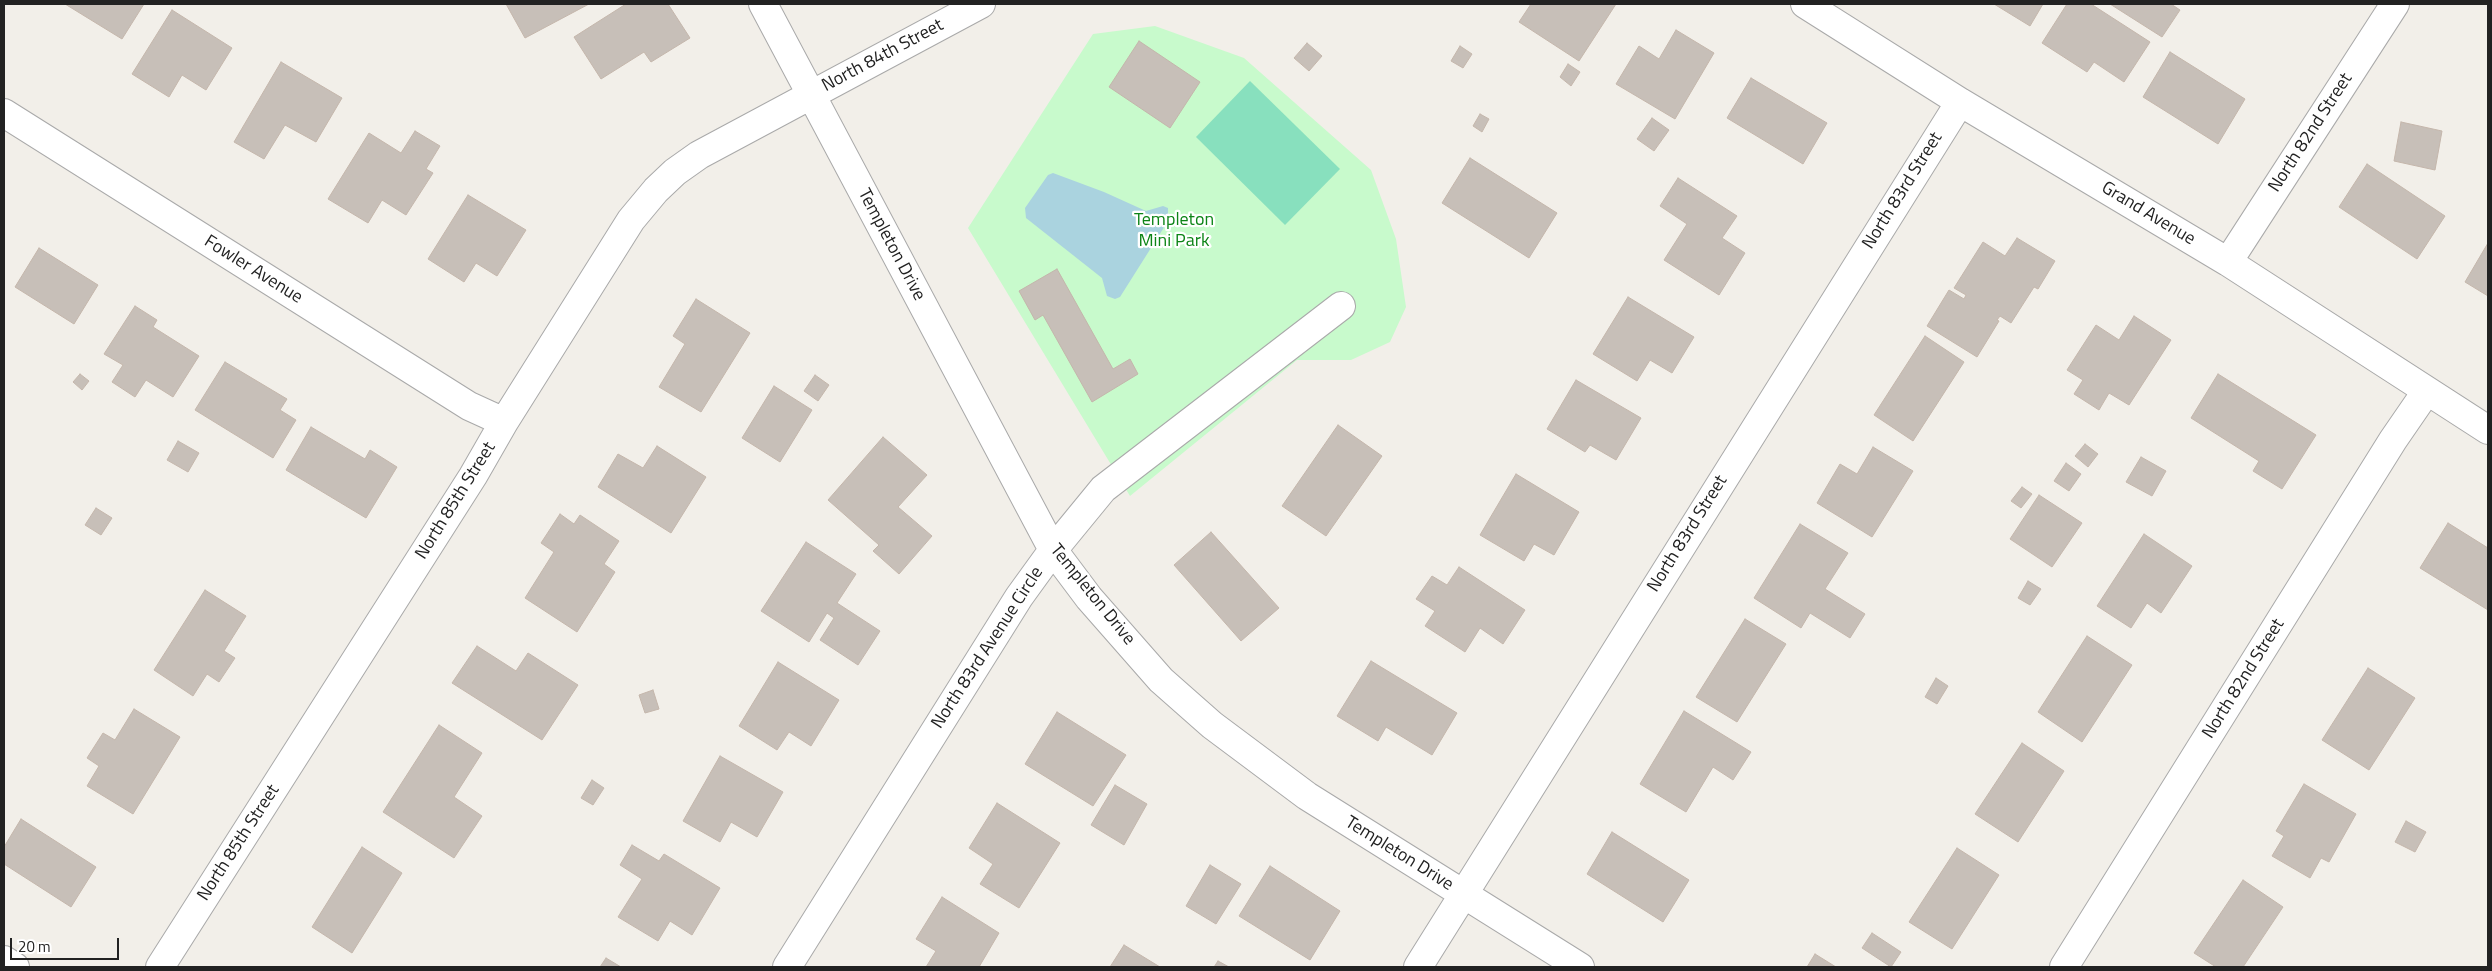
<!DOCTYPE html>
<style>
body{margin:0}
#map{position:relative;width:2492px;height:971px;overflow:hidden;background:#f2efe9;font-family:"Titillium Web",sans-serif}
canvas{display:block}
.frame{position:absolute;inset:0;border:5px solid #222;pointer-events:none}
.scale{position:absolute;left:10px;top:938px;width:109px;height:22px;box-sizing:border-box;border:2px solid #222;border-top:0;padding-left:6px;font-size:15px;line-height:18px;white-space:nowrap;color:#222;-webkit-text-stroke:4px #fff;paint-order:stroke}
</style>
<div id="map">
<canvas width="2492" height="971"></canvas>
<div class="frame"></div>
<div class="scale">20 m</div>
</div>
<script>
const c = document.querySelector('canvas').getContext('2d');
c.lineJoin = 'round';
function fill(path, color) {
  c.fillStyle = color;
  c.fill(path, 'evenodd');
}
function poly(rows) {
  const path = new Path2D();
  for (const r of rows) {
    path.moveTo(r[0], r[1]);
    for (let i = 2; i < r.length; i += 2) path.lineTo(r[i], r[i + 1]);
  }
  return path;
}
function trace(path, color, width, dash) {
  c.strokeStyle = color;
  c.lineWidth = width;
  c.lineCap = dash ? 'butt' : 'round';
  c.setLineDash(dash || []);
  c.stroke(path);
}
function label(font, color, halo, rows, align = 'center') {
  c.font = font + ' "Titillium Web",sans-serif';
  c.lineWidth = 4.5;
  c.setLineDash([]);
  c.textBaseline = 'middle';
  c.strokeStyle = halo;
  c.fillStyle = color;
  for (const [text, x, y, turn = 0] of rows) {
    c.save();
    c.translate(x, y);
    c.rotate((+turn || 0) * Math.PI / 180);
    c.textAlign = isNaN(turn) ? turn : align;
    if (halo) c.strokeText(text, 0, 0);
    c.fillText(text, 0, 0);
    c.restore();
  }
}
fill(poly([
 [1155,26,1244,58,1371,170,1396,239,1406,307,1390,342,1351,360,1297,360,1130,496,968,228,1093,34]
]), '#c8facc');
fill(poly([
 [1250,81,1340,169,1285,225,1196,137]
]), '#88e0be');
fill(poly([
 [1053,173,1104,192,1146,211,1163,206,1168,208,1168,221,1120,297,1115,299,1107,296,1102,278,1026,218,1025,208,1048,175]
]), '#aad3df');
const building = poly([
 [65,4,144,4,122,39,65,4],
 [506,4,589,4,525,38,506,4],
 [626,4,668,4,690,38,651,62,644,52,601,79,574,37,626,4],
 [1531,4,1616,4,1579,61,1519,22,1531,4],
 [1994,4,2043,4,2030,26,1994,4],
 [2067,4,2091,4,2150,42,2124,82,2094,62,2087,72,2042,43,2067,4],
 [2110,4,2171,4,2180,10,2162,37,2110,4],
 [172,10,232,48,206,90,182,75,169,97,132,74,172,10],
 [1676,30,1714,53,1675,119,1616,84,1639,46,1659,59,1676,30],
 [1139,41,1200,82,1170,128,1109,87,1139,41],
 [1307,43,1322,56,1309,71,1294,58,1307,43],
 [1460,46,1472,54,1463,68,1451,61,1460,46],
 [2170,52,2245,99,2218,144,2143,97,2170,52],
 [281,62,342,98,316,142,285,125,264,159,234,142,281,62],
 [1568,64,1580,72,1571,86,1560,77,1568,64],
 [1751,78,1827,123,1803,164,1727,118,1751,78],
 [1480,114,1489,119,1482,132,1473,126,1480,114],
 [1652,118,1669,130,1654,151,1637,139,1652,118],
 [2401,122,2442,131,2435,170,2394,161,2401,122],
 [415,131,440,146,426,169,433,173,406,215,382,200,368,223,328,199,369,133,401,153,415,131],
 [1470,158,1557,213,1529,258,1442,203,1470,158],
 [2367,164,2445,216,2417,259,2339,207,2367,164],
 [1678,178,1737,216,1722,238,1745,253,1719,295,1664,260,1687,224,1660,206,1678,178],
 [468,195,526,230,497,276,476,263,464,282,428,259,468,195],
 [2017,238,2055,261,2038,289,2034,287,2011,323,2000,316,1997,320,1999,321,1977,357,1927,326,1949,290,1964,299,1966,295,1954,288,1983,242,2005,256,2017,238],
 [2488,243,2488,296,2465,282,2488,243],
 [39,248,98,285,74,324,15,287,39,248],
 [1057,269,1113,369,1130,359,1138,374,1092,402,1043,315,1035,320,1019,291,1057,269],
 [1628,297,1694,337,1672,373,1650,360,1637,381,1593,354,1628,297],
 [696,299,750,333,701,412,659,387,685,344,673,336,696,299],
 [135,306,157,320,153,327,199,356,173,397,146,380,135,397,112,382,123,365,104,354,135,306],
 [2134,316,2171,340,2129,405,2109,393,2099,410,2074,394,2083,380,2067,370,2096,325,2119,340,2134,316],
 [1925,336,1964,362,1913,441,1874,415,1925,336],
 [225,362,287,399,280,410,296,420,273,458,195,410,225,362],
 [80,374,89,381,82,390,73,382,80,374],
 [2218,374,2316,435,2282,489,2253,471,2259,461,2191,418,2218,374],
 [815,375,829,385,818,401,804,391,815,375],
 [1576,380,1641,418,1616,460,1590,445,1585,452,1547,429,1576,380],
 [774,386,812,410,780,462,742,438,774,386],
 [1338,425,1382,456,1326,536,1282,506,1338,425],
 [311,427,365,459,370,450,397,467,366,518,286,470,311,427],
 [883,437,927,475,898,507,932,536,899,574,873,551,879,545,828,500,883,437],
 [178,441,199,453,188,472,167,460,178,441],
 [2085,444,2098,454,2088,467,2075,456,2085,444],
 [657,446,706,477,671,533,598,487,618,454,643,468,657,446],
 [1873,447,1913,471,1872,537,1817,503,1840,464,1857,474,1873,447],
 [2141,457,2166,471,2152,496,2126,482,2141,457],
 [2066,463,2081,474,2069,491,2054,481,2066,463],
 [1516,474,1579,512,1554,555,1534,544,1524,561,1480,535,1516,474],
 [2022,487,2032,494,2021,508,2011,501,2022,487],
 [2039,495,2082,523,2052,567,2010,539,2039,495],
 [96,508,112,518,101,535,85,525,96,508],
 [560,514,574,524,580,515,619,541,604,564,615,572,577,632,525,598,554,552,541,543,560,514],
 [2448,523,2488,548,2488,610,2420,568,2448,523],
 [1800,524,1848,553,1825,589,1865,614,1850,638,1810,613,1801,628,1754,598,1800,524],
 [1211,532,1279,608,1241,641,1174,565,1211,532],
 [2144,534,2192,566,2161,613,2147,603,2131,628,2097,606,2144,534],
 [806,542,856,574,837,603,880,631,858,665,820,640,834,618,827,613,809,642,761,611,806,542],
 [1459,567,1525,610,1503,644,1480,628,1465,652,1425,626,1435,611,1416,599,1432,576,1447,585,1459,567],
 [2028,581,2041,589,2030,605,2018,598,2028,581],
 [205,590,246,616,224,651,235,658,219,682,207,674,193,696,154,670,205,590],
 [1745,619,1786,644,1737,722,1696,697,1745,619],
 [2087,636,2132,665,2082,742,2038,712,2087,636],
 [477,646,516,671,528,653,578,685,542,740,452,683,477,646],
 [1371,661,1457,713,1432,755,1386,727,1378,741,1337,716,1371,661],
 [778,662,839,700,811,746,789,732,777,750,739,726,778,662],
 [2368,668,2415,698,2369,770,2322,740,2368,668],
 [1936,678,1948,686,1937,704,1925,697,1936,678],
 [653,690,659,709,645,713,639,695,653,690],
 [134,709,180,737,133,814,87,786,99,766,87,758,103,733,115,740,134,709],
 [1684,711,1751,752,1733,780,1713,767,1686,812,1640,784,1684,711],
 [1057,712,1126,755,1093,806,1025,764,1057,712],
 [439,725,482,753,454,797,482,816,454,858,383,812,439,725],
 [2022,743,2064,771,2018,842,1975,814,2022,743],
 [720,756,783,792,757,837,731,822,720,842,683,821,720,756],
 [592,780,604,788,593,805,581,798,592,780],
 [2304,784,2356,814,2329,862,2321,858,2310,878,2272,856,2284,836,2276,831,2304,784],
 [1115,785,1147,804,1124,845,1091,825,1115,785],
 [997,803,1060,843,1019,908,980,884,993,864,969,848,997,803],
 [21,819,96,867,71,907,4,864,4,847,21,819],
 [2406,821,2426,832,2415,852,2395,842,2406,821],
 [1612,832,1689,880,1663,922,1587,874,1612,832],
 [632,845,659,861,664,854,720,888,692,935,670,921,658,941,618,917,642,879,620,865,632,845],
 [362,847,402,873,352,953,312,927,362,847],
 [1957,848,1999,875,1952,949,1909,922,1957,848],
 [1210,865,1241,884,1216,924,1186,906,1210,865],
 [1270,866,1340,911,1310,960,1239,916,1270,866],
 [2243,880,2283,907,2243,967,2216,967,2194,953,2243,880],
 [942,897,999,933,979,967,926,967,936,951,916,939,942,897],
 [1872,933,1901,952,1891,967,1862,948,1872,933],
 [1124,945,1160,967,1110,967,1124,945],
 [1815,954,1836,967,1807,967,1815,954],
 [606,958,621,967,600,967,606,958],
 [1218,961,1229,967,1214,967,1218,961]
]);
fill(building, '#c7bfb8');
trace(building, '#c4b6ab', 1);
const minor = poly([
 [763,4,1053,550,1089,598,1161,680,1212,725,1307,796,1580,967],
 [1805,4,1960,102,2228,262,2488,430],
 [4,113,469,406,504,422],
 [2228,262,2395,4],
 [4,960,15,967],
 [160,967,473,476,504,422,631,220,656,190,675,172,699,155,981,4],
 [787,967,1019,597,1053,550,1103,489,1341,306],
 [1418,967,1960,102],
 [2064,967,2393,440,2426,392]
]);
trace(minor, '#a9a9a9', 30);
trace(minor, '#fff', 28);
label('18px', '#222', '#fff', [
 ["North 84th Street",883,56,-28],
 ["North 82nd Street",2311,133,-57],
 ["North 83rd Street",1903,191,-58],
 ["Grand Avenue",2148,214,31],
 ["Templeton Drive",891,245,62],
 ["Fowler Avenue",253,270,32],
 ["North 85th Street",456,501,-58],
 ["North 83rd Street",1688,534,-58],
 ["Templeton Drive",1092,595,51],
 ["North 83rd Avenue Circle",988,648,-57],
 ["North 82nd Street",2244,679,-58],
 ["North 85th Street",239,843,-57],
 ["Templeton Drive",1399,854,32]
]);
label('18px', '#0c8416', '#fff', [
 ["Templeton",1174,221],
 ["Mini Park",1174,242]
]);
</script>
